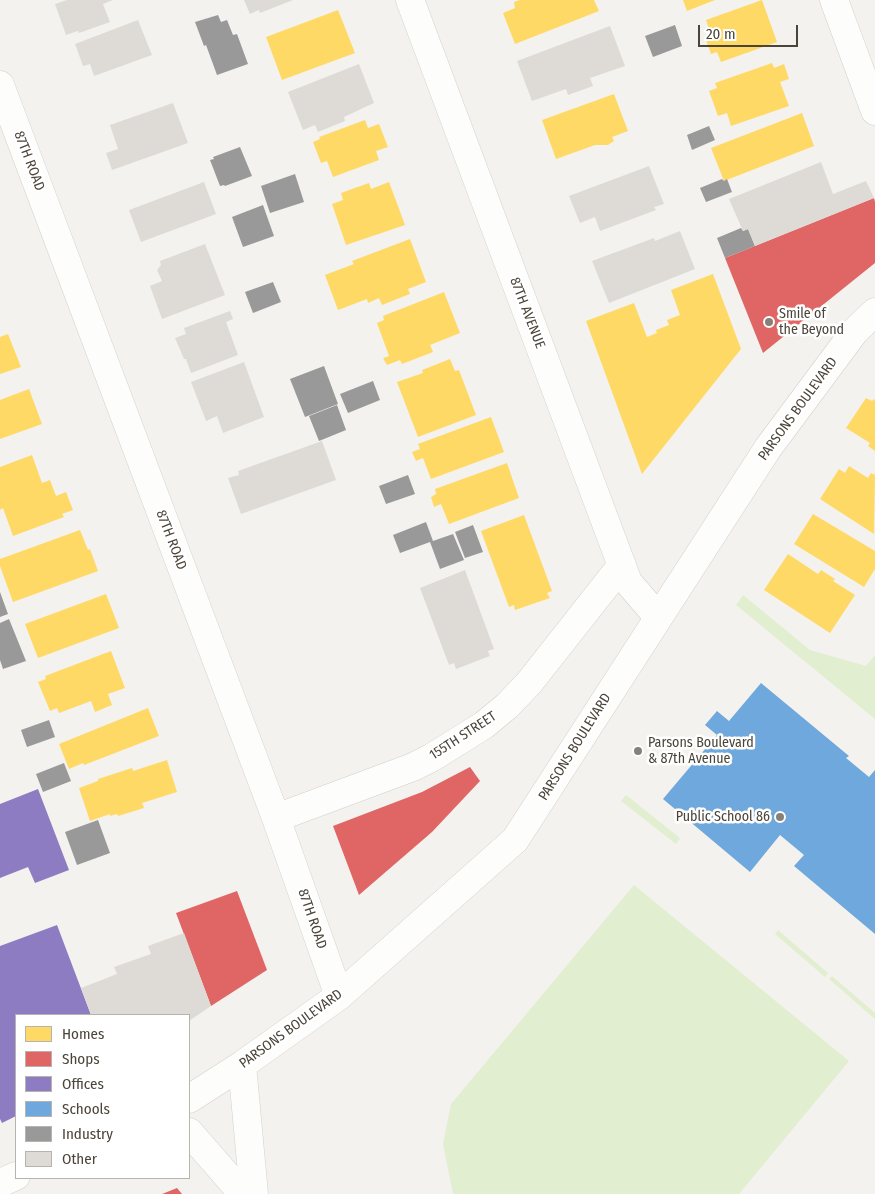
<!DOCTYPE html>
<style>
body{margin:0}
#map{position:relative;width:875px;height:1194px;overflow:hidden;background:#f4f2ee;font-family:"Fira Sans Condensed",sans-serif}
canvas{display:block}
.legend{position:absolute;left:15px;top:1014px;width:175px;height:165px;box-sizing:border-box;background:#fff;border:1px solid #b7b4b0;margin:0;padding:6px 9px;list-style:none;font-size:15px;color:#4b4439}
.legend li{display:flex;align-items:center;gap:10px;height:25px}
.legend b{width:25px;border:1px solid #b7b4b0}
.scale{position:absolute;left:698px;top:25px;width:100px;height:22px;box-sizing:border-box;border:2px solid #4b4439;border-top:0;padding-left:6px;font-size:15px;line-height:18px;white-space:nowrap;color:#4b4439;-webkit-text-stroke:4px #fff;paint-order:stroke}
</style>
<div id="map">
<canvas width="875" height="1194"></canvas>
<ul class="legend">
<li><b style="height:14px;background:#ffd966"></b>Homes</li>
<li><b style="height:14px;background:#e06666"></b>Shops</li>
<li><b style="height:14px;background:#8e7cc3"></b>Offices</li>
<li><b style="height:14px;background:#6fa8dc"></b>Schools</li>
<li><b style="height:14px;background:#999"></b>Industry</li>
<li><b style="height:14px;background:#dedbd6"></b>Other</li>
</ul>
<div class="scale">20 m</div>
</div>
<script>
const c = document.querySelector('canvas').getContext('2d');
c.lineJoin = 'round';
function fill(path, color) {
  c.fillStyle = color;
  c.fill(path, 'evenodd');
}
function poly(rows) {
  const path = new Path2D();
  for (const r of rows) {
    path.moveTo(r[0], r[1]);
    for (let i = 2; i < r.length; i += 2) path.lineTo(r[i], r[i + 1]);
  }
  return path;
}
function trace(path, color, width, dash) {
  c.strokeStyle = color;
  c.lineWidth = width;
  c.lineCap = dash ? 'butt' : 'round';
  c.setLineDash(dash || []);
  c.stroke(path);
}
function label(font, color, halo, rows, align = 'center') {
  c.font = font + ' "Fira Sans Condensed",sans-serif';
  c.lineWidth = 5;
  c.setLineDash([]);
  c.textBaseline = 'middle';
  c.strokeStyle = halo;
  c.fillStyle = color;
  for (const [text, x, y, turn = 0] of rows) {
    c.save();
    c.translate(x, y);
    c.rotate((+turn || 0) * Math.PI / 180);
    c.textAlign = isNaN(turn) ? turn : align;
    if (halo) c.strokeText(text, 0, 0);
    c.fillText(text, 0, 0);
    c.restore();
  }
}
fill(poly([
 [743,595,810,650,866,666,875,655,875,719,736,605],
 [626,795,680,838,676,844,621,801],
 [634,885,849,1061,739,1194,453,1194,443,1144,451,1104],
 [778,930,828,973,825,977,775,934],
 [832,976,875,1013,875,1019,829,979]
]), '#e1eecf');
fill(poly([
 [520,0,594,0,599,11,515,44,503,13,515,8,514,2],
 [683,0,715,0,687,11],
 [762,0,777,42,721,62,717,52,711,54,706,40,712,38,706,20],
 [338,10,355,53,282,80,266,37],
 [772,63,774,68,784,64,789,79,780,82,789,106,731,126,727,113,718,116,709,91,717,88,715,83],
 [614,94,628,131,612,137,614,141,608,145,595,145,556,159,542,120],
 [802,113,814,146,724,181,711,148],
 [365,120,368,128,379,124,388,147,376,151,379,160,333,177,327,161,321,163,313,142,320,139,319,137],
 [389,182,405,225,346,245,332,204,343,200,341,193,369,183,371,189],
 [410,239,426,282,408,289,410,294,382,305,379,298,368,303,367,299,338,310,325,275,354,264,352,261],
 [713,274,741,349,642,474,586,321,634,303,647,337,657,333,656,330,669,325,667,320,680,315,671,290],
 [444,292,460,333,430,345,433,352,402,364,400,360,387,365,383,358,389,356,377,323,384,320,383,316],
 [8,334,21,367,0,374,0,337],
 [450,359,455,371,459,370,476,415,418,437,397,382,423,373,422,370],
 [29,389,42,424,0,439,0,400],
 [866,398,872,401,874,399,875,400,875,451,868,446,870,443,846,428],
 [491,417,504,452,431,479,423,458,416,461,412,452,420,449,418,444],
 [32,455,42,483,50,480,56,496,66,492,73,510,62,514,64,517,13,536,3,508,0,510,0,467],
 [507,463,519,498,449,524,441,504,434,507,431,497,436,494,435,489],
 [849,466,868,478,871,473,875,475,874,534,820,499,839,469,845,473],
 [813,514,875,551,875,569,864,587,794,544],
 [524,515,552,591,547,593,550,598,515,610,514,605,509,607,481,531],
 [80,530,88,550,90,549,98,571,13,602,0,566,0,559],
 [788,554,818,574,821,570,835,579,833,581,855,595,830,633,764,590],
 [106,594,119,628,38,658,25,624],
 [111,651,125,688,108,694,112,705,95,712,91,701,59,713,57,708,50,711,38,682,46,679,45,676],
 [148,708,159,736,84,765,83,763,69,769,59,744],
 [167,760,177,792,142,803,144,808,118,816,117,814,110,816,110,814,90,821,79,788,98,781,98,779,132,768,133,771]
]), '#ffd966');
fill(poly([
 [874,198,875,202,875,263,763,353,725,258],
 [470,767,480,781,432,832,359,895,333,826,422,792],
 [237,891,267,970,211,1006,176,913],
 [177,1188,182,1194,162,1194]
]), '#e06666');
fill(poly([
 [38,789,69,870,35,883,28,867,0,878,0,804],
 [57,925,91,1015,16,1015,16,1116,2,1123,0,1119,0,946]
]), '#8e7cc3');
fill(poly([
 [761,683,849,756,846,758,869,777,875,770,875,934,794,866,804,855,780,835,750,872,663,799,717,735,705,725,717,711,729,721]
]), '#6fa8dc');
fill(poly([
 [218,15,221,22,227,20,233,35,237,34,248,64,217,75,206,45,204,46,195,22],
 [675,25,682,46,653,57,645,36],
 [709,126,715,140,692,150,687,135],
 [240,147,252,176,225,186,224,185,220,186,210,160,214,159,213,157],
 [295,174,304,202,270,213,261,186],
 [722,179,724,181,727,179,732,192,706,202,700,188],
 [263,205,274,236,243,247,232,217],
 [741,228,743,231,748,229,755,246,725,258,717,238],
 [273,282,281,302,253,313,245,292],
 [324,366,338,404,305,417,290,379],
 [373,381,380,400,348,413,340,394],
 [337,405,346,430,319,441,309,416],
 [408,475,415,494,386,504,379,486],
 [426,522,433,541,453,534,464,560,440,569,430,542,400,553,393,535],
 [473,525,483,552,465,558,455,532],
 [0,592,8,614,0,617],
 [9,619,26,661,3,669,0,660,0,623],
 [49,720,55,737,27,747,21,730],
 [64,763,71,781,43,792,36,774],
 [98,820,110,853,77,865,65,832]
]), '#999');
fill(poly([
 [67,0,113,0,103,4,110,22,79,33,78,31,66,35,55,4],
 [244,0,293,0,260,13,259,10,250,14],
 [138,20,152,55,94,76,90,64,83,66,75,44],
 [610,26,625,66,590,78,593,86,568,95,566,89,532,101,517,61],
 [359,64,374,103,344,117,345,121,318,132,315,125,303,130,288,92],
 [173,103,188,143,112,170,106,153,118,149,110,125],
 [821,162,833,194,866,181,874,198,755,246,748,229,743,231,729,199],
 [649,166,664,204,654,207,656,210,600,231,595,217,580,223,569,196],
 [204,182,216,214,141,242,129,210],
 [680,231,695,269,609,303,592,261,654,238,655,241],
 [205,244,225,295,162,319,150,286,162,281,157,270,161,265,160,261],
 [230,311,233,319,226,322,238,355,191,373,186,359,184,359,175,338,186,334,184,328],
 [244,362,264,417,223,433,217,416,206,421,191,382],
 [322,441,336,480,241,514,228,478,239,475,238,471],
 [465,570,494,649,488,651,490,656,456,669,454,663,449,665,420,588],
 [184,933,211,1006,189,1021,189,1015,91,1015,81,988,117,974,114,967,151,954,148,946]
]), '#dedbd6');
const minor = poly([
 [410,0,628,582,658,617],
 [834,0,875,111],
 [0,85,276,818,339,996],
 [276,818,413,767,431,758,484,725,507,706,529,683,622,565],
 [242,1065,254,1194],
 [189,1099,242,1065,339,996,515,840,768,448,855,331,875,312],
 [189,1132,243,1194],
 [0,1183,16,1176]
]);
trace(minor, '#d2d0cb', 29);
trace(minor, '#fdfdfc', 28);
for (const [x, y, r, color] of [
 [769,322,5,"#868178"],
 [638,751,5,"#868178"],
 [780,817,5,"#868178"]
]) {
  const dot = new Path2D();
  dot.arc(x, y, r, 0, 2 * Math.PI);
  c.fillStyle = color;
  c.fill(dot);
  trace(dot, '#fff', 2);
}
label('14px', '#4b4439', '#fff', [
 ["87TH ROAD",29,161,69],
 ["87TH AVENUE",527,313,69],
 ["PARSONS BOULEVARD",798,409,-54],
 ["87TH ROAD",171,540,69],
 ["155TH STREET",463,736,-33],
 ["PARSONS BOULEVARD",575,747,-58],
 ["87TH ROAD",312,919,71],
 ["PARSONS BOULEVARD",291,1029,-36]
]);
label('14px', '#4b4439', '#fff', [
 ["Smile of",779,314],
 ["the Beyond",779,330],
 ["Parsons Boulevard",648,743],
 ["& 87th Avenue",648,759],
 ["Public School 86",770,817,"right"]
], 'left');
</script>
